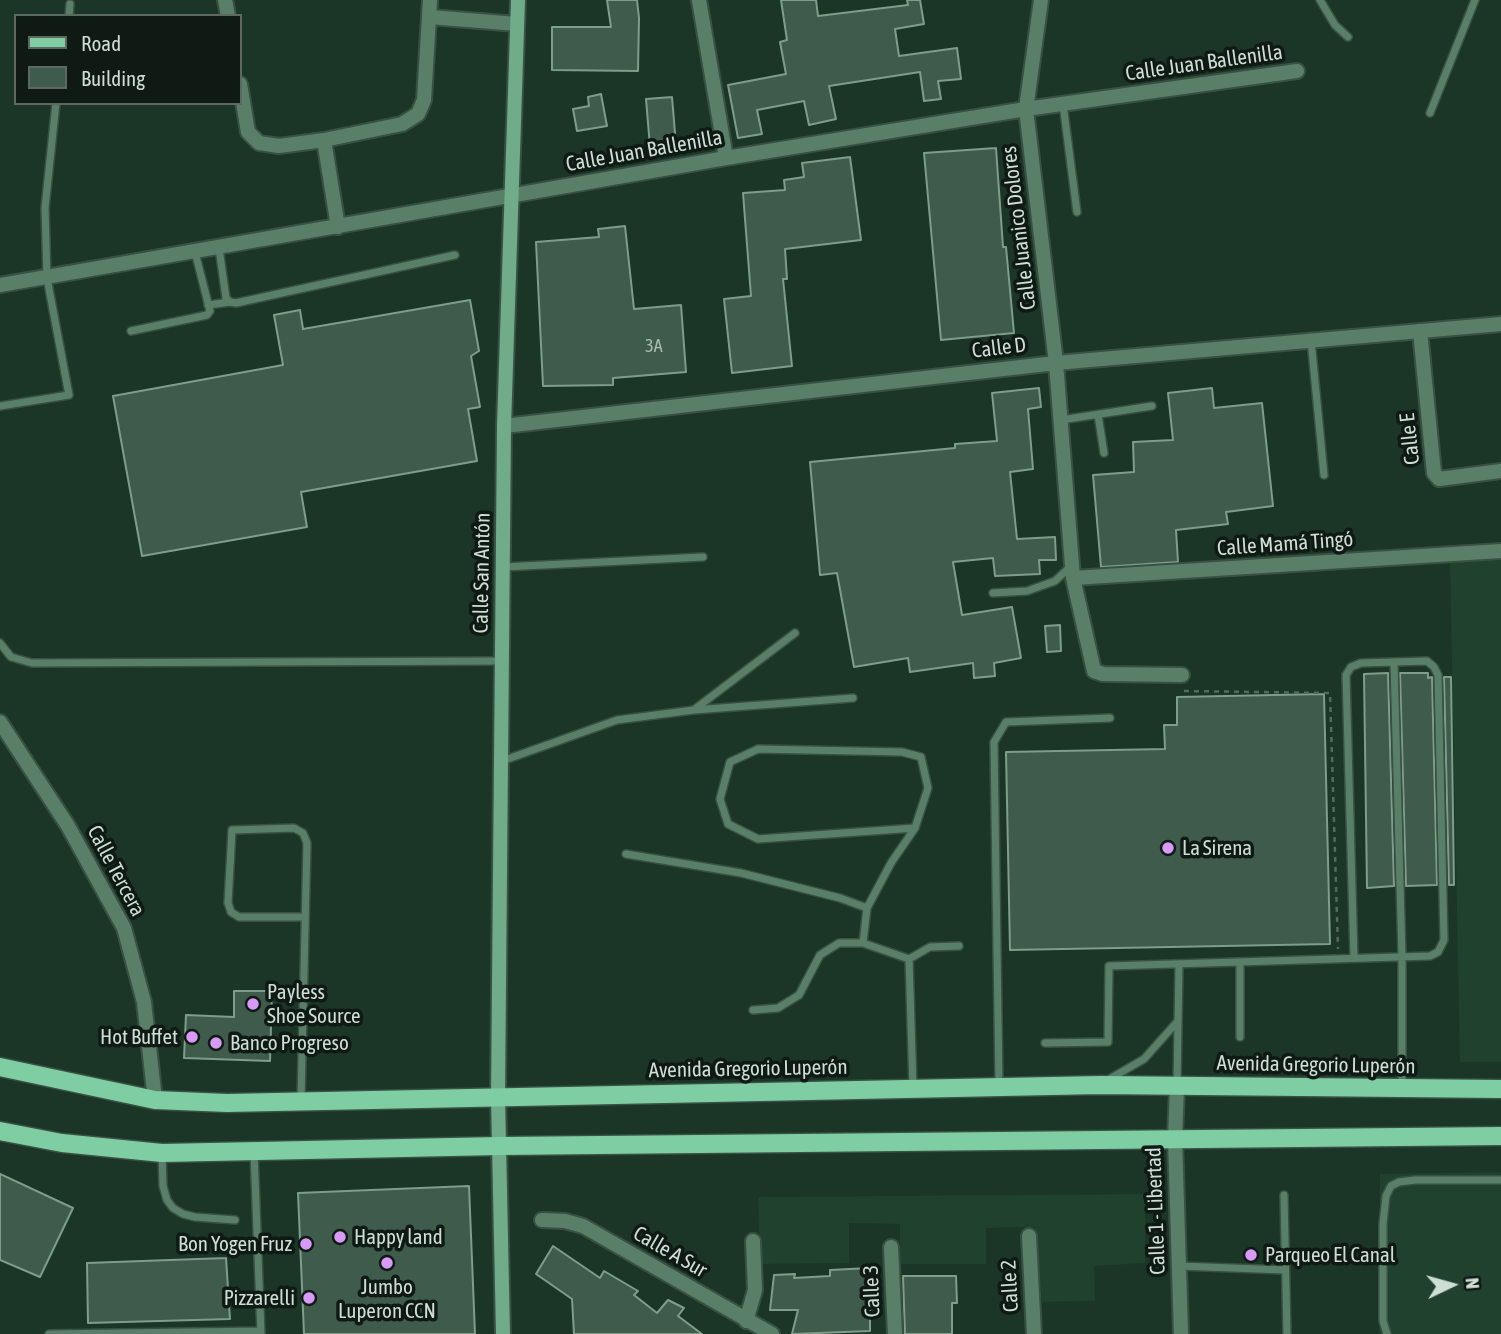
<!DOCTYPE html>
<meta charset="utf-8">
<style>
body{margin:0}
#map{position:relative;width:1501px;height:1334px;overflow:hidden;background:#1b3627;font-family:"Asap Condensed",sans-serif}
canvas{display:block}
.legend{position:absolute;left:14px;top:14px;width:228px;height:91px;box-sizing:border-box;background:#0f1a14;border:2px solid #5c6861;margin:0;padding:9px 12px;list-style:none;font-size:21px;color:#cfded5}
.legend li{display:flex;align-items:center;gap:14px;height:35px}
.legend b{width:35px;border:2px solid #5c6861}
.north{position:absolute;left:1417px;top:1250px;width:70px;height:70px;-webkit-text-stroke:5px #0f1a14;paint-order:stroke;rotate:85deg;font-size:19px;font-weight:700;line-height:28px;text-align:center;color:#cfded5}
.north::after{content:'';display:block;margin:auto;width:24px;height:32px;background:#cfded5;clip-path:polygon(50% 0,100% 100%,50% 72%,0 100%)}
</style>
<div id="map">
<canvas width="1501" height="1334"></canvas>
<ul class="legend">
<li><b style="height:9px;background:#7fcea3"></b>Road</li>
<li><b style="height:19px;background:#3f5b4b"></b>Building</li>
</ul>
<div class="north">N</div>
</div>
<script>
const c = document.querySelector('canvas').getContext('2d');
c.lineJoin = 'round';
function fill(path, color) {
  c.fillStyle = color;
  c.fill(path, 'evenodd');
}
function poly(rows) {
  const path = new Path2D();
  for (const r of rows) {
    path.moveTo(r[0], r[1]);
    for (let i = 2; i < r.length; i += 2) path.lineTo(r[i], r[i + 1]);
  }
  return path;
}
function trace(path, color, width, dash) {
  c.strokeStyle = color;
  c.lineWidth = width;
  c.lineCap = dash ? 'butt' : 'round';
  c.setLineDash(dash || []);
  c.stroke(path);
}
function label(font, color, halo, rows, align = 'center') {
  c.font = font + ' "Asap Condensed",sans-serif';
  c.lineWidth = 7;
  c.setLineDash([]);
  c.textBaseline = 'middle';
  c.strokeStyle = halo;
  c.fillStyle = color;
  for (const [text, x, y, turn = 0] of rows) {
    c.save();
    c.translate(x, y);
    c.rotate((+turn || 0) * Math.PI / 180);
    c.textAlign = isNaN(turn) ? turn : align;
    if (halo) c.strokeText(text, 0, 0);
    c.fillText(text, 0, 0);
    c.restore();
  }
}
fill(poly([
 [1501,557,1501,1062,1460,1062,1450,560],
 [1501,1172,1501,1334,1379,1334,1380,1174],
 [1145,1194,1145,1263,1094,1266,1095,1301,1042,1302,1035,1227,986,1228,986,1264,900,1264,900,1224,849,1223,849,1263,760,1264,758,1197]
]), '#1f412e');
const building = poly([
 [607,0,637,0,639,18,638,71,552,70,552,27,611,27,607,0],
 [781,0,816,0,818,16,908,5,907,0,920,0,924,24,895,29,899,56,957,48,961,79,938,81,941,99,924,101,920,72,829,86,836,119,809,125,804,101,757,110,762,134,738,138,728,85,786,74,780,42,787,40,781,0],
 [601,94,607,126,577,131,573,109,589,106,588,97,601,94],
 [672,97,676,145,650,147,646,99,672,97],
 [996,148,1003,247,1006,247,1014,333,941,340,924,153,996,148],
 [850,157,861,240,785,249,787,279,783,279,792,366,732,373,724,299,751,296,743,193,785,190,784,180,804,177,802,163,850,157],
 [625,226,634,309,681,305,686,372,613,378,613,385,543,386,536,242,599,237,598,229,625,226],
 [470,300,479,351,471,356,480,407,468,409,477,461,301,492,307,527,142,556,113,396,283,365,274,315,300,310,303,329,470,300],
 [1039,388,1041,407,1028,409,1033,469,1010,472,1017,539,1055,537,1056,560,1039,560,1040,574,995,576,993,558,953,562,962,615,1012,607,1021,658,994,663,995,676,974,678,973,663,910,672,908,658,854,667,837,573,820,575,810,462,955,448,955,444,997,441,992,393,1039,388],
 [1212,388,1214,408,1262,403,1273,506,1226,512,1228,524,1176,530,1178,562,1101,567,1093,475,1134,472,1133,442,1173,440,1168,393,1212,388],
 [1060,625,1061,651,1047,652,1045,626,1060,625],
 [1388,673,1394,886,1367,888,1364,674,1388,673],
 [1400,673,1428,673,1428,678,1432,677,1437,885,1406,886,1400,673],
 [1444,677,1451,677,1454,885,1449,885,1444,677],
 [1324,694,1330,944,1010,950,1006,752,1165,749,1164,725,1177,725,1177,697,1324,694],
 [234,991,272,991,270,1061,184,1058,186,1015,234,1017,234,991],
 [0,1174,73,1208,40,1277,0,1260,0,1174],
 [469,1186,475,1334,304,1334,298,1193,469,1186],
 [553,1246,600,1278,604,1271,638,1291,634,1295,657,1313,668,1300,684,1308,678,1316,702,1334,574,1334,572,1299,536,1274,553,1246],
 [226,1258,230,1319,88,1323,87,1263,226,1258],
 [870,1268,870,1331,792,1334,798,1310,770,1310,774,1275,795,1274,794,1278,830,1276,830,1270,870,1268],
 [903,1276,956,1276,957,1303,952,1303,952,1334,905,1334,903,1276]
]);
fill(building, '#3f5b4b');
trace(building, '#7e9d8a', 2);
const lane = poly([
 [1320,0,1335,25,1348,37],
 [69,16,70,4],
 [1063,104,1077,212],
 [1430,113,1475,0],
 [219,248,226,298,230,302,236,303,455,255],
 [208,305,230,302],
 [131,331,207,315,210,311,195,252],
 [1311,340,1324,475],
 [0,406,69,395,47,278,45,208,56,103],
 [1098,415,1104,453],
 [1061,420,1152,406],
 [503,567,703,557],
 [993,593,1027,591,1055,581,1071,566],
 [0,643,11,657,32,663,502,661],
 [1394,662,1402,957,1402,1089],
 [695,709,795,633],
 [502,761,617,720,694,710,853,698],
 [626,854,741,873,840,898,867,908,863,943],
 [867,908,891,863,915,828,928,788,921,757,902,752,758,749,730,762,720,799,728,824,758,839,915,828],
 [753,1010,778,1008,799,995,820,955,839,943,863,943,909,959],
 [1240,1037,1240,962],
 [1045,1043,1108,1042,1109,966,1430,956,1438,952,1444,940,1438,675,1434,667,1427,661,1361,663,1351,667,1346,675,1354,958],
 [1106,1081,1144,1059,1177,1022],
 [999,1086,994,742,1006,722,1110,718],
 [1177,1086,1179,964],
 [913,1087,909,959,930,947,959,946],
 [301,1100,307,843,303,833,294,828,232,830,228,903,231,912,239,917,305,917],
 [254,1152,261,1334],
 [162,1154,163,1186,167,1200,173,1208,183,1214,195,1217,235,1220],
 [1284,1195,1287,1334],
 [1179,1266,1285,1270],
 [49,1334,261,1331],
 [1387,1334,1383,1321,1383,1224,1386,1196,1391,1186,1399,1182,1415,1180,1501,1180]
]);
const street = poly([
 [225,0,228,16],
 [699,0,726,158],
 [1041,0,1026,109,1056,363,1073,578,1094,671,1103,674,1182,675],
 [430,17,517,24],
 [240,84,248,132,259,143,279,146,324,140,402,124,418,114,424,100,430,0],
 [324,140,338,227],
 [0,285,726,158,1026,109,1297,71],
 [1420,331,1434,473,1439,479,1501,471],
 [504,426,1056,363,1501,324],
 [1073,578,1501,551],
 [0,722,68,826,124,928,144,1002,155,1100],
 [1177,1086,1175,1139,1181,1334],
 [542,1220,565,1221,583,1226,772,1334],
 [1029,1236,1034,1334],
 [891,1247,895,1334],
 [746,1321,755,1290,753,1241]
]);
const secondary = poly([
 [503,1334,498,1096,504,426,518,0]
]);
const primary = poly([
 [0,1067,155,1100,227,1103,1100,1085,1501,1089],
 [0,1131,62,1143,162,1153,499,1146,1501,1136]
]);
trace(lane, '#385143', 10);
trace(street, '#385143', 18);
trace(secondary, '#385143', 18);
trace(primary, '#385143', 21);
trace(poly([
 [1184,691,1330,693,1338,949]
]), '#536b5d', 2.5, [5, 5]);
trace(lane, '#5a7f69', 7);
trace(street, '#5a7f69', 14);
trace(secondary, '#70ac8a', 14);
trace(primary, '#7fcea3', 18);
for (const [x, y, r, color] of [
 [1168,848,7,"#d99af7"],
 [253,1004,7,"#d99af7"],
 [192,1037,7,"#d99af7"],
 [216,1043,7,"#d99af7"],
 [340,1237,7,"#d99af7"],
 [306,1244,7,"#d99af7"],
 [1251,1255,7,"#d99af7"],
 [387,1263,7,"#d99af7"],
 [309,1298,7,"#d99af7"]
]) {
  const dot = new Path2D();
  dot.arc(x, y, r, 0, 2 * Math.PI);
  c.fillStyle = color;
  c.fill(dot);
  trace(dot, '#0f1a14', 2.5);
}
label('18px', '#abbdb2', null, [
 ["3A",654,346]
]);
label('21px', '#cfded5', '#0f1a14', [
 ["Calle Juan Ballenilla",1204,63,-8],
 ["Calle Juan Ballenilla",644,151,-10],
 ["Calle Juanico Dolores",1019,228,-97],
 ["Calle D",999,348,-7],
 ["Calle E",1410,439,-96],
 ["Calle Mamá Tingó",1285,544,-4],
 ["Calle San Antón",482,573,-89],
 ["Calle Tercera",116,871,62],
 ["Avenida Gregorio Luperón",1316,1065,1],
 ["Avenida Gregorio Luperón",748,1069,-1],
 ["Calle 1 - Libertad",1156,1211,-92],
 ["Calle A Sur",670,1252,30],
 ["Calle 2",1010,1286,-93],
 ["Calle 3",872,1291,-92]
]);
label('21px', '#cfded5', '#0f1a14', [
 ["La Sirena",1182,848],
 ["Payless",267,992],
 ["Shoe Source",267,1016],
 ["Hot Buffet",178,1037,"right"],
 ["Banco Progreso",230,1043],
 ["Happy land",354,1237],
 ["Bon Yogen Fruz",292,1244,"right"],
 ["Parqueo El Canal",1265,1255],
 ["Jumbo",387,1287,"center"],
 ["Luperon CCN",387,1311,"center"],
 ["Pizzarelli",295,1298,"right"]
], 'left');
</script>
